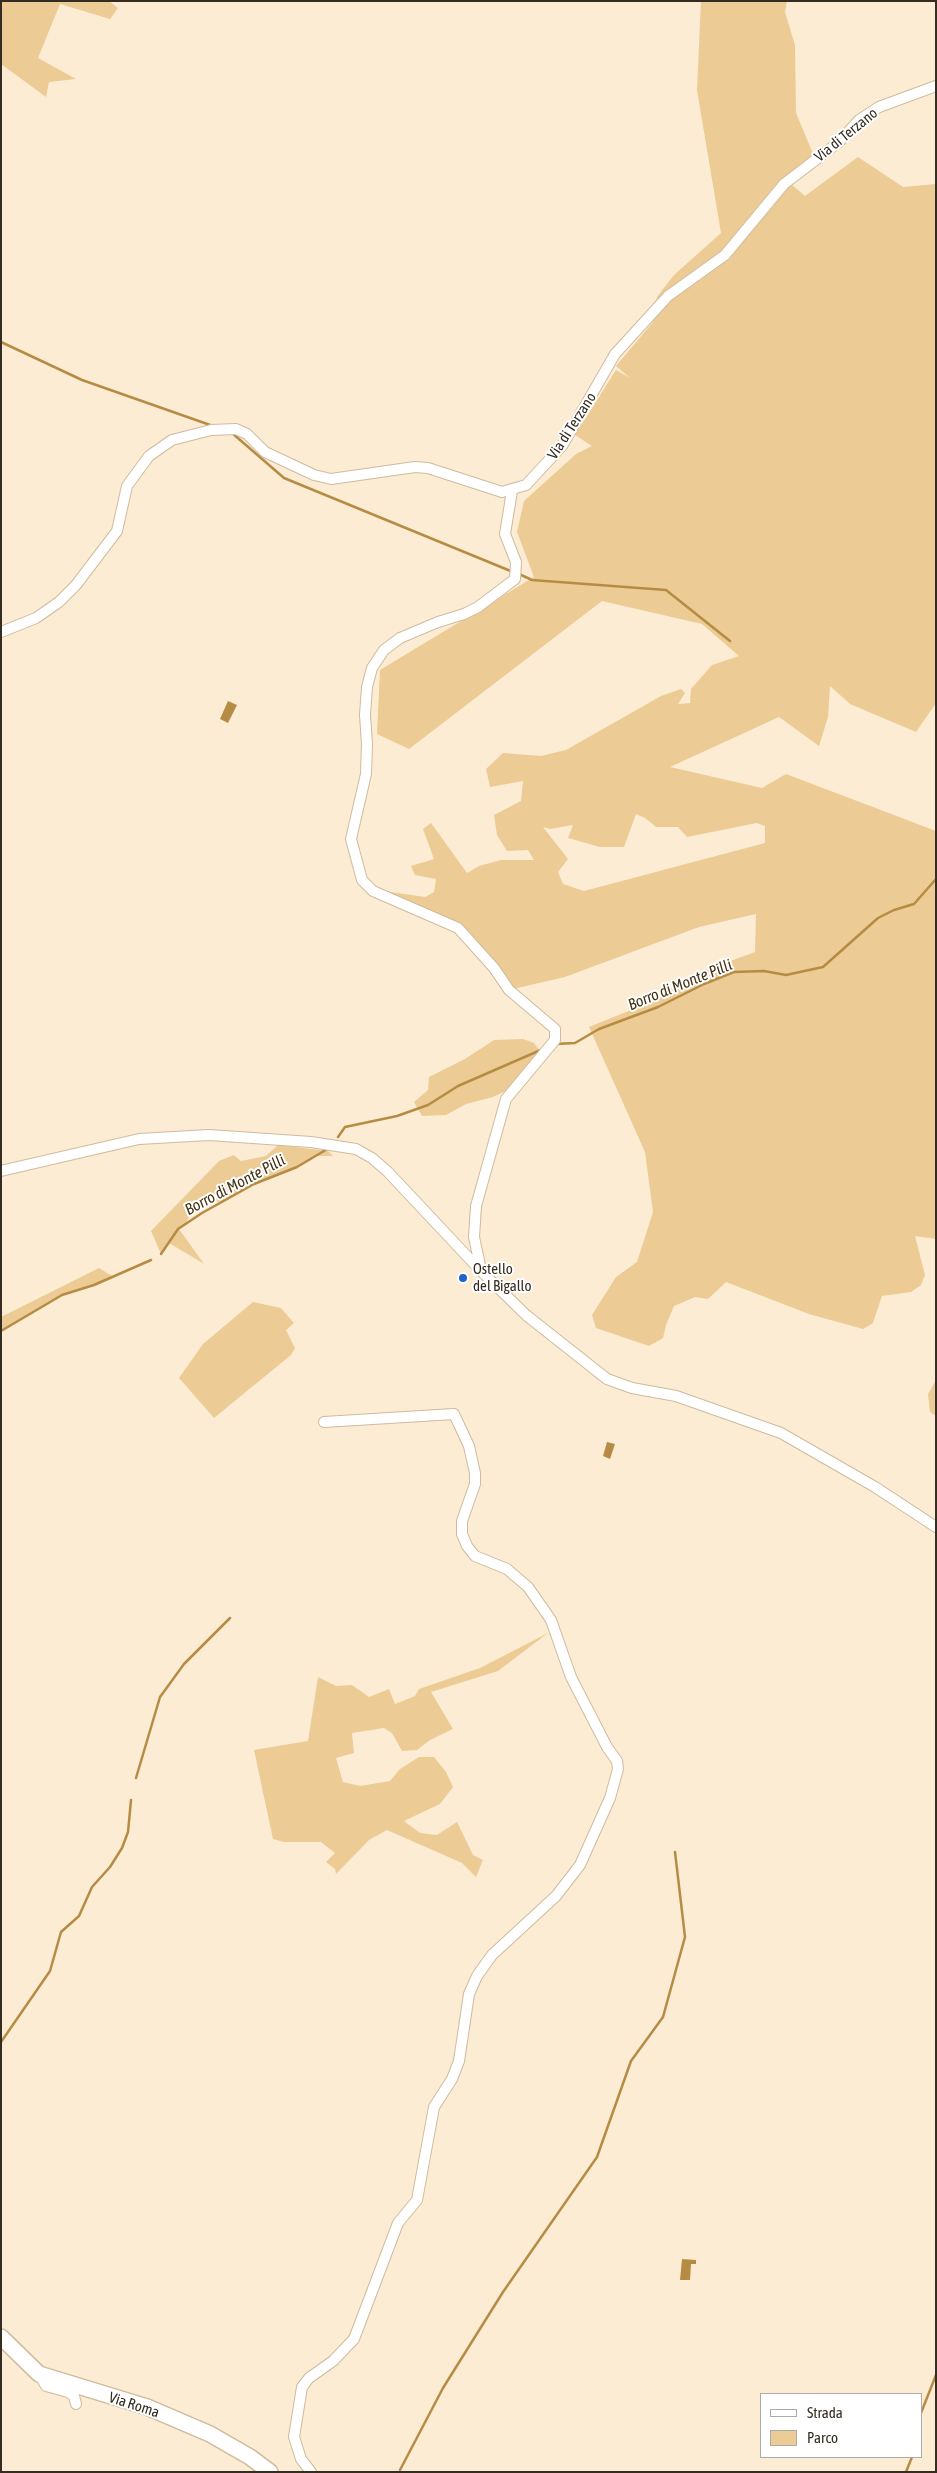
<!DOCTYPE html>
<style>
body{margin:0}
#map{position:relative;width:937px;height:2473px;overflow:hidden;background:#fcecd3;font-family:"Asap Condensed",sans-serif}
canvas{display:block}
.frame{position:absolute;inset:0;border:2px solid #352d21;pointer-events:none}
.legend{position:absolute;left:760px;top:2393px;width:162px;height:65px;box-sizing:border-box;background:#fff;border:1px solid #aeaba6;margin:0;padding:6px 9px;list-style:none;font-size:15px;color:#352d21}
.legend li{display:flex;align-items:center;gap:10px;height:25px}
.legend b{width:25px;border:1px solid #aeaba6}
</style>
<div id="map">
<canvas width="937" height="2473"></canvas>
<div class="frame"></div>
<ul class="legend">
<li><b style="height:6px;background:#fff"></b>Strada</li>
<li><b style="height:14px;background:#edcb95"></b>Parco</li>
</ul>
</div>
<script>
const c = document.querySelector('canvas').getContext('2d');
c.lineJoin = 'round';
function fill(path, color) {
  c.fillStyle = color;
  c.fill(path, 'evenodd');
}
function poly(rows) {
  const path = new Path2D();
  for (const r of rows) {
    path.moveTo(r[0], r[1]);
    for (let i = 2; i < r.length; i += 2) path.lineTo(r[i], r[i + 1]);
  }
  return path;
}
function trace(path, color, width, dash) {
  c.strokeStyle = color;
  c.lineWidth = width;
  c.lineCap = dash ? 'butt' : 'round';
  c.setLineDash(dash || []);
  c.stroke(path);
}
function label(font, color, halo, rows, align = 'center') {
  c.font = font + ' "Asap Condensed",sans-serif';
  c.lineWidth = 4;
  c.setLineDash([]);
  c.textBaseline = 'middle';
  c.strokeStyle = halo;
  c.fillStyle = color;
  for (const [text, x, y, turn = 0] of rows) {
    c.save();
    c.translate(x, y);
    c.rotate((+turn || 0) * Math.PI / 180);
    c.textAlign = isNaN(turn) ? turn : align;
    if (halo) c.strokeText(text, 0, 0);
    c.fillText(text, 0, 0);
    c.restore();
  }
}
fill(poly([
 [1,1,109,1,118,8,110,19,60,4,38,58,76,79,49,82,46,97,1,64],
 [701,1,787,1,785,12,795,45,796,113,814,156,785,179,805,196,858,157,903,187,936,184,936,703,916,732,850,704,830,686,828,717,819,746,779,717,670,767,762,788,786,774,936,831,936,1239,915,1236,925,1275,921,1285,911,1292,882,1296,873,1323,863,1329,809,1314,726,1282,708,1299,695,1297,674,1306,666,1325,663,1338,649,1346,596,1328,592,1315,616,1277,637,1262,653,1212,645,1152,589,1027,646,1004,692,975,755,952,756,914,699,927,565,977,509,990,458,928,384,891,425,897,434,892,436,879,415,875,411,866,434,859,423,829,431,823,467,873,479,866,501,860,534,860,528,850,507,851,497,835,494,815,521,801,523,781,490,787,486,769,503,753,541,756,566,750,661,696,681,689,685,693,678,704,690,703,691,689,712,665,739,656,702,624,602,601,409,749,377,734,380,670,534,577,517,532,524,501,576,454,592,446,575,435,616,370,630,378,616,366,653,322,657,297,674,275,721,233,697,90],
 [636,814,645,818,656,827,678,827,687,837,757,823,765,826,765,843,584,891,563,884,558,872,568,859,543,827,550,829,573,825,568,838,600,847,624,847],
 [523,1039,534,1043,543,1055,514,1087,493,1097,466,1104,446,1115,422,1116,414,1102,428,1090,429,1077,465,1059,494,1040],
 [278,1145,328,1151,333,1156,316,1156,297,1167,254,1184,221,1203,210,1198,190,1214,186,1224,179,1229,204,1264,169,1243,161,1254,151,1231,219,1161,234,1155,241,1161,266,1156],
 [99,1268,112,1276,94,1285,62,1295,1,1331,1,1317],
 [253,1302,281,1308,294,1323,286,1330,295,1348,291,1355,214,1418,179,1378,203,1344],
 [936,1380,936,1416,930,1412,928,1394],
 [548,1633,498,1671,431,1692,453,1729,430,1740,417,1750,402,1751,392,1733,384,1728,352,1733,354,1753,336,1758,343,1782,360,1786,390,1781,400,1769,419,1757,434,1757,446,1772,453,1787,440,1804,404,1821,420,1833,437,1835,457,1822,473,1855,483,1860,476,1877,462,1863,387,1830,369,1840,336,1874,335,1869,326,1862,335,1853,321,1842,284,1842,273,1839,254,1750,308,1741,318,1677,336,1686,352,1685,369,1697,389,1689,395,1704,415,1696,419,1689,480,1668]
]), '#edcb95');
fill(poly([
 [228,701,237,705,228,723,220,719],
 [607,1442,615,1444,610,1459,603,1456],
 [682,2259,696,2260,696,2264,691,2264,690,2280,680,2280]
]), '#b68c45');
trace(poly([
 [1,342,82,380,213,426],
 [232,433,284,478,513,572],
 [519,574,532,580,666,590,730,641],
 [555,1044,575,1043,599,1029,658,1007,704,984,734,972,764,971,786,975,823,967,878,918,894,910,914,904,936,879],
 [338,1137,345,1127,397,1116,428,1105,458,1086,543,1049],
 [161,1254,178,1229,202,1213,254,1184,297,1167,329,1148],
 [1,1331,62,1295,94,1285,151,1260],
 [136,1778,160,1697,184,1664,230,1618],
 [1,2042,50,1971,61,1932,79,1916,92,1887,110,1867,122,1848,128,1832,131,1800],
 [921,2413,936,2375],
 [400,2470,443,2388,503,2292,597,2157,631,2061,663,2017,685,1937,675,1852],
 [906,2472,912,2457]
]), '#b68c45', 2.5);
const minor = poly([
 [1,632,36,618,59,602,76,585,117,531,127,486,149,456,172,440,211,430,236,429,247,434,265,452,314,475,331,479,415,467,428,468,502,492,526,485,562,446,615,354,668,296,725,255,784,184,839,142,859,120,879,107,936,86],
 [1,1171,139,1139,209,1135,311,1142,356,1149,372,1158,388,1172,481,1271,526,1315,607,1379,632,1388,676,1396,781,1433,875,1487,936,1527],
 [481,1270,474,1237,476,1206,506,1099,555,1040,555,1029,509,990,494,968,458,928,373,891,362,880,351,839,366,774,367,744,365,715,367,687,372,668,384,650,400,638,438,622,464,614,478,607,515,579,516,562,505,534,512,491],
 [39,2374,46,2386,68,2392,74,2396,76,2404],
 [311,2472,301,2459,294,2437,302,2387,309,2378,333,2361,354,2339,398,2223,417,2200,434,2107,452,2079,459,2061,469,1994,477,1976,492,1955,556,1896,580,1865,610,1798,618,1769,617,1761,607,1747,571,1677,551,1620,528,1587,507,1569,475,1556,467,1546,462,1534,462,1521,475,1484,475,1473,469,1446,454,1414,324,1422]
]);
const secondary = poly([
 [1,2337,39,2374,147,2407,210,2434,250,2457,270,2472]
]);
trace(minor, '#cfbb9d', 12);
trace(secondary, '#cfbb9d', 18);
trace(minor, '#fff', 10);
trace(secondary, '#fff', 15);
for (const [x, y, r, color] of [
 [463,1278,5,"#1e62ce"]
]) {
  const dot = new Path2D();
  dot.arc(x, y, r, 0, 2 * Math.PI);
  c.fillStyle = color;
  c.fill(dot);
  trace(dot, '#fff', 2);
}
label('15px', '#352d21', '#fff', [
 ["Via di Terzano",846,135,-39],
 ["Via di Terzano",572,426,-57],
 ["Via Roma",134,2405,18]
]);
label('15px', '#352d21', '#fff', [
 ["Ostello",473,1269],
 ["del Bigallo",473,1286]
], 'left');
label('italic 16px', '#443212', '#fff', [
 ["Borro di Monte Pilli",680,985,-22],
 ["Borro di Monte Pilli",235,1185,-28]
]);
</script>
